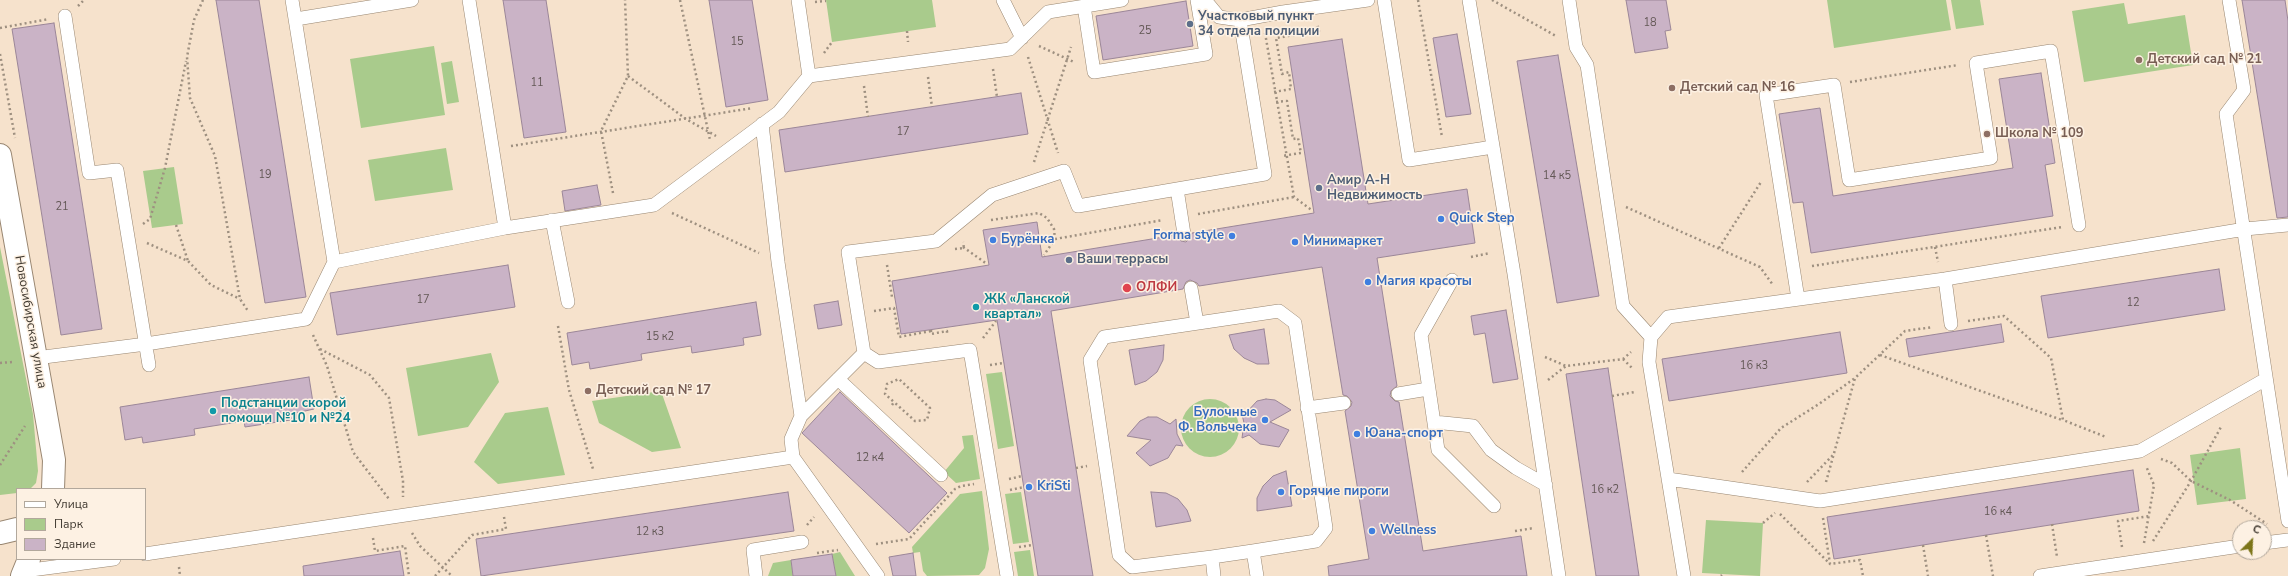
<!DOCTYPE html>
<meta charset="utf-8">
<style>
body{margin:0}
#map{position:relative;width:2288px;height:576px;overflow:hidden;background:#f6e2cc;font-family:"Nunito Sans",sans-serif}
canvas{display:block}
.legend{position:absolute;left:16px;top:488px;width:130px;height:72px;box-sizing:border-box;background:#fdf1e3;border:1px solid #b2a89c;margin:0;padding:5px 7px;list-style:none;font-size:12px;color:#413a31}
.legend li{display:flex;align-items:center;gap:8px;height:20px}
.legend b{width:20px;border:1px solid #b2a89c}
.north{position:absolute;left:2232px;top:520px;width:40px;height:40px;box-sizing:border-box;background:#fdf1e3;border:1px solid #b2a89c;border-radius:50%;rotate:24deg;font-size:11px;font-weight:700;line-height:16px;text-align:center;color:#413a31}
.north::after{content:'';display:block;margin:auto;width:14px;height:18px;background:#7c7519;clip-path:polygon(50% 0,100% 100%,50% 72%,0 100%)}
</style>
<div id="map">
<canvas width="2288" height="576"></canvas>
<ul class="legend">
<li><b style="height:5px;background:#fff"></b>Улица</li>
<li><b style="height:11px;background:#a9cb8c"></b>Парк</li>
<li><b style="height:11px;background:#cab3c6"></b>Здание</li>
</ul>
<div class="north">С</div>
</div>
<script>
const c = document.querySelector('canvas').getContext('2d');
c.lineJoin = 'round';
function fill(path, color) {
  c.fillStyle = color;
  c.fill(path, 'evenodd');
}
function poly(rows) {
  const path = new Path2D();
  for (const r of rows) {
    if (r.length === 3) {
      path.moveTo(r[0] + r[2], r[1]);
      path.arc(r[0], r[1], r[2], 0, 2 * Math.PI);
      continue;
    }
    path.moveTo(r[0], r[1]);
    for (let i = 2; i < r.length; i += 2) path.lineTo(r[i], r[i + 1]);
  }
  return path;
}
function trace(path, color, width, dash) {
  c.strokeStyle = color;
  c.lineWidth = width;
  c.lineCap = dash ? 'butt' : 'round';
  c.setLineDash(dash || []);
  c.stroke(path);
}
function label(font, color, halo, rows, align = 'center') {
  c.font = font + ' "Nunito Sans",sans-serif';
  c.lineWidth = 3;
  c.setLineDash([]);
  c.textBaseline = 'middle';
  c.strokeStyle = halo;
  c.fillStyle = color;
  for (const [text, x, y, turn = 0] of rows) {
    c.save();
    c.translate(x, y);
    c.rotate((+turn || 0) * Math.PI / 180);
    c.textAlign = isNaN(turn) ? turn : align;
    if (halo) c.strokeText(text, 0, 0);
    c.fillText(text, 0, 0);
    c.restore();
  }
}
fill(poly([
 [826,0,932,0,936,27,832,42],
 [1827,0,1946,0,1951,30,1834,48],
 [1951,0,1980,0,1984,25,1956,29],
 [2124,3,2128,24,2185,15,2193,65,2084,82,2072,11],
 [434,46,445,115,361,128,350,59],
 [452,61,459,102,447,104,441,63],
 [446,148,453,190,375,201,368,160],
 [174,167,183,224,152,228,143,171],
 [0,247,33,414,38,471,36,483,30,489,17,489,17,493,0,495],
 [491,353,499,382,468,427,418,436,406,368],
 [1002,372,1014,446,998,449,986,374],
 [661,391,681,448,652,452,599,423,592,401],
 [1210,428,29],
 [548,407,565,475,498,484,474,462,505,413],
 [973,435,980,479,956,483,944,472,964,448,962,436],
 [2240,448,2246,499,2197,505,2190,455],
 [982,491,989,549,985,568,979,575,927,576,923,571,920,552,913,553,912,547,960,494],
 [1021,492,1029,542,1013,544,1005,494],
 [1706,520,1763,523,1760,576,1702,573],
 [1030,550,1034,576,1018,576,1014,552],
 [840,552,855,576,836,576,832,554],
 [791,560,793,576,768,576,773,563]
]), '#a9cb8c');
const building = poly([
 [216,0,259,0,306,297,265,303,216,0],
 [503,0,546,0,566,132,524,138,503,0],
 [709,0,752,0,768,100,726,107,709,0],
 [1626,0,1666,0,1671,30,1665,31,1668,48,1635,53,1626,0],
 [2242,0,2285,0,2288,21,2288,217,2277,218,2242,0],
 [1186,1,1193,46,1103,60,1096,16,1186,1],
 [54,23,102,329,61,335,12,29,54,23],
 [1457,34,1471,114,1446,117,1433,38,1457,34],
 [1342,39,1368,204,1467,189,1475,243,1377,258,1397,386,1391,391,1390,396,1395,401,1399,402,1423,551,1521,536,1527,576,1329,576,1328,566,1369,559,1345,411,1351,406,1352,402,1347,396,1343,395,1322,267,1199,286,1197,283,1190,280,1186,282,1183,289,1051,311,1093,576,1038,576,997,320,901,334,892,281,989,265,983,230,1037,222,1042,257,1176,235,1181,241,1186,242,1191,237,1192,233,1314,213,1288,47,1342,39],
 [1558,55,1599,296,1557,303,1517,61,1558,55],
 [2041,73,2055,163,2045,165,2053,216,1811,253,1803,202,1793,203,1779,114,1820,108,1833,196,2013,168,1999,79,2041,73],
 [1021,93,1028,134,785,172,779,130,1021,93],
 [597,185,601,205,565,211,562,191,597,185],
 [508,265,515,307,337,335,330,293,508,265],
 [2219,269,2225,310,2048,338,2041,296,2219,269],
 [838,301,842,325,818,329,814,305,838,301],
 [756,302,761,335,743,338,744,345,692,353,691,346,641,354,642,360,590,369,589,362,572,365,567,333,756,302],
 [1506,310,1518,379,1493,383,1485,333,1474,335,1471,316,1506,310],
 [2001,324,2004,342,1909,357,1906,339,2001,324],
 [1264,329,1269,364,1257,364,1244,358,1234,349,1229,335,1264,329],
 [1840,332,1847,373,1669,401,1662,359,1840,332],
 [1164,345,1163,360,1157,372,1146,381,1135,385,1129,350,1164,345],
 [1608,368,1631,522,1639,576,1596,576,1566,374,1608,368],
 [309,377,314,409,296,413,297,419,245,427,244,421,194,429,195,435,143,443,142,437,125,440,120,407,309,377],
 [840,392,947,493,909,533,802,433,840,392],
 [1266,399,1275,400,1291,410,1270,422,1289,430,1279,447,1260,444,1249,435,1242,438,1244,423,1241,410,1246,413,1257,401,1266,399],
 [1148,417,1157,417,1170,424,1176,419,1177,434,1183,446,1176,445,1168,458,1150,466,1136,453,1151,440,1127,436,1140,421,1148,417],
 [2133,470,2139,511,1834,559,1827,517,2133,470],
 [1286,471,1292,506,1257,511,1257,498,1263,486,1273,476,1286,471],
 [788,492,794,531,481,576,476,539,788,492],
 [1151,492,1166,493,1178,499,1187,510,1191,521,1156,527,1151,492],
 [400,551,404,576,304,576,303,566,400,551],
 [913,553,916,576,893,576,889,557,913,553],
 [832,554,836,576,793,576,791,560,832,554]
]);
fill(building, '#cab3c6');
trace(building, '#9b8698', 1);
const lane = poly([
 [1003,0,1022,38],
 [1205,0,1219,17,1240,20,1283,12,1368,0],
 [1384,0,1409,160,1493,147],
 [1469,0,1514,274,1559,576],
 [1569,0,1576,47,1587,65,1623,306,1651,337],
 [2229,0,2244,90,2226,114,2288,521],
 [1084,6,1094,72,1206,54,1197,0],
 [65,16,89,173,117,170,149,365],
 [296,19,412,0],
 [809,76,1010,49,1048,12,1122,0],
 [762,124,778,262,801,416,791,439,793,457,878,576],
 [1177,189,1184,234],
 [552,220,568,302],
 [505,228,654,205,779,112,809,76,798,0],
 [334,262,505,228,469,0],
 [1945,279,1951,324],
 [1452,280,1421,335,1438,450,1494,506],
 [1191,288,1197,323],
 [1798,299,1766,95,1834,85,1849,180,1991,158,1976,63,2051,51,2079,225],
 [36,358,146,344,306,319,334,262,292,0],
 [838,379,941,475],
 [1398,394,1428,389],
 [1307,408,1344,403],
 [801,416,864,353],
 [1434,422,1473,426,1491,450,1516,468,1546,485],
 [1668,479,1820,501,2140,451,2266,379],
 [2264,543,2288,540],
 [145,554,793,457],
 [1212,557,1253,551],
 [24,571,114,559],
 [756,576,753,550,802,542],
 [1007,576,970,350,878,362,864,353,848,252,936,241,992,195,1064,171,1078,206,1265,174,1240,20],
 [1214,576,1212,557,1132,567,1119,555,1090,360,1104,337,1279,311,1295,323,1326,528,1316,541,1253,551,1257,576],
 [1684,576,1649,362,1651,337,1668,317,1945,279,2245,229,2288,225],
 [2040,576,2240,546]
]);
const street = poly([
 [0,155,54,460,53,489],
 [0,533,17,529],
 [22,576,29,559]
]);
trace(lane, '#988671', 14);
trace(street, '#988671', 24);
trace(poly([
 [203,0,194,20,187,57,190,98,215,156,240,299,248,311],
 [680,0,710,140],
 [1418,0,1442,137],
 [1492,0,1556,36],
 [815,2,826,1],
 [78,6,84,0],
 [0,28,49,19],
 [907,31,908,42],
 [1265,33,1294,197,1313,211],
 [1039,46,1074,62],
 [824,53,832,42],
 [0,54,15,138],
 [1028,57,1058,153],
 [993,69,997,97],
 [628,76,686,119,716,136],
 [928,77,932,107],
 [1850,82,1958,65],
 [864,86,868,117],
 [1274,92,1291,89,1289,72,1282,74,1276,38,1319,31,1317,24],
 [1276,102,1287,101,1293,139,1298,138,1301,153,1282,156],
 [511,146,753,108],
 [1034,162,1071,47],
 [613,193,601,131,628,76,625,0],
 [1626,207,1760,267,1773,285],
 [672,213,759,253],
 [1198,214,1294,197],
 [991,220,1039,213,1047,218,1054,229,1055,239,1044,255],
 [143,224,150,219,165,168,186,61],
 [176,225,188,261],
 [1055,239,1163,220],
 [147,243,188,261,211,285,240,299],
 [963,247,987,264],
 [1935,247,1938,262],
 [1719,248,1761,182],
 [955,249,964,248,963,242],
 [1471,257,1490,253],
 [887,265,892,297,895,297],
 [1812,266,2062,227],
 [874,311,894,308,899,337,931,331],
 [1968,321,2004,316,2051,358,2063,420,2106,437],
 [558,326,569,390,593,469],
 [931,330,931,334,947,331,947,334],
 [313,335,327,366,353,452,389,499],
 [983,338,996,321],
 [320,349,370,375,389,398,403,481,403,497],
 [1880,355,2062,420],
 [1545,357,1566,366,1623,359,1631,352],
 [1623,359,1632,368],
 [0,363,13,362],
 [990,365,1004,363],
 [1548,380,1566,366],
 [1612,396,1635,392],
 [892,405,894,402,885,394,887,384,899,379,930,408,927,420,915,421,894,402],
 [2161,459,2172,463,2191,481,2230,500,2267,524],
 [0,465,25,426],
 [1076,468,1087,466],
 [1742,472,1781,428,1819,404,1855,378],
 [1009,479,1022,476],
 [1807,482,1833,455],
 [1826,482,1855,378,1905,331,1933,327],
 [1010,490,1024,487],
 [1780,514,1830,564],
 [1823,518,1830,564,1860,560,1863,576],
 [1763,523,1775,513],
 [2052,524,2057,557],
 [807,525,814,517],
 [1515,531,1534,528],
 [412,533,420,546,452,576],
 [1986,535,1993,576],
 [373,538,375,551,405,546,409,576],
 [2153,541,2191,481,2221,427],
 [2144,543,2154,485,2146,466],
 [876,544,909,539,955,489,961,486,974,484],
 [1923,545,1928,576],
 [1019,547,1033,545],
 [2122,547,2118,521,2150,516],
 [817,553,838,550],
 [179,567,180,576],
 [435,576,472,535,506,529,504,517],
 [1721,576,1722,575]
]), '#9e9080', 2.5, [2, 3]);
trace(lane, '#fff', 13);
trace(street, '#fff', 22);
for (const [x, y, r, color] of [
 [1190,24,4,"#5c6f8a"],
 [2139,60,4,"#8d6e63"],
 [1672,88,4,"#8d6e63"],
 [1987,134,4,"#8d6e63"],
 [1319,188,4,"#5c6f8a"],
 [1441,219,4,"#3f7fe0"],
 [1232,236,4,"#3f7fe0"],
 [993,240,4,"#3f7fe0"],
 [1295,242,4,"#3f7fe0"],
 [1069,260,4,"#5c6f8a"],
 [1368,282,4,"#3f7fe0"],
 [1127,288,5,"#e0444e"],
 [976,307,4,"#0f9aa8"],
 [588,391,4,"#8d6e63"],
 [213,411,4,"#0f9aa8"],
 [1265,420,4,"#3f7fe0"],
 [1357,434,4,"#3f7fe0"],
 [1029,487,4,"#3f7fe0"],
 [1281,492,4,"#3f7fe0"],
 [1372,531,4,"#3f7fe0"]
]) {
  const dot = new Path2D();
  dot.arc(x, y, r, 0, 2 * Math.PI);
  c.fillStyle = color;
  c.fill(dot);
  trace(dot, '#fdf1e3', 1.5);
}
label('11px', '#635856', null, [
 ["18",1650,23],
 ["25",1145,31],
 ["15",737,42],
 ["11",537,83],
 ["17",903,132],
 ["19",265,175],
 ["14 к5",1557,176],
 ["21",62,207],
 ["17",423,300],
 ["12",2133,303],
 ["15 к2",660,337],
 ["16 к3",1754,366],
 ["12 к4",870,458],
 ["16 к2",1605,490],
 ["16 к4",1998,512],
 ["12 к3",650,532]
]);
label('bold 13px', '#4e5e75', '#fdf1e3', [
 ["Участковый пункт",1198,17],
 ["34 отдела полиции",1198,32],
 ["Амир А-Н",1327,181],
 ["Недвижимость",1327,196],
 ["Ваши террасы",1077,260]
], 'left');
label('bold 13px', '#785e54', '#fdf1e3', [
 ["Детский сад № 21",2147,60],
 ["Детский сад № 16",1680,88],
 ["Школа № 109",1995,134],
 ["Детский сад № 17",596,391]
], 'left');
label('bold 13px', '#366cbe', '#fdf1e3', [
 ["Quick Step",1449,219],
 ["Forma style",1224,236,"right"],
 ["Бурёнка",1001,240],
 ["Минимаркет",1303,242],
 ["Магия красоты",1376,282],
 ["Булочные",1257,413,"right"],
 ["Ф. Вольчека",1257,428,"right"],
 ["Юана-спорт",1365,434],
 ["KriSti",1037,487],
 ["Горячие пироги",1289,492],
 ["Wellness",1380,531]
], 'left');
label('bold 13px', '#be3a42', '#fdf1e3', [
 ["ОЛФИ",1136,288]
], 'left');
label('bold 13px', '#0d838f', '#fdf1e3', [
 ["ЖК «Ланской",984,300],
 ["квартал»",984,315],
 ["Подстанции скорой",221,404],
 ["помощи №10 и №24",221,419]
], 'left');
label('13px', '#413a31', '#fdf1e3', [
 ["Новосибирская улица",30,322,80]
]);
</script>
